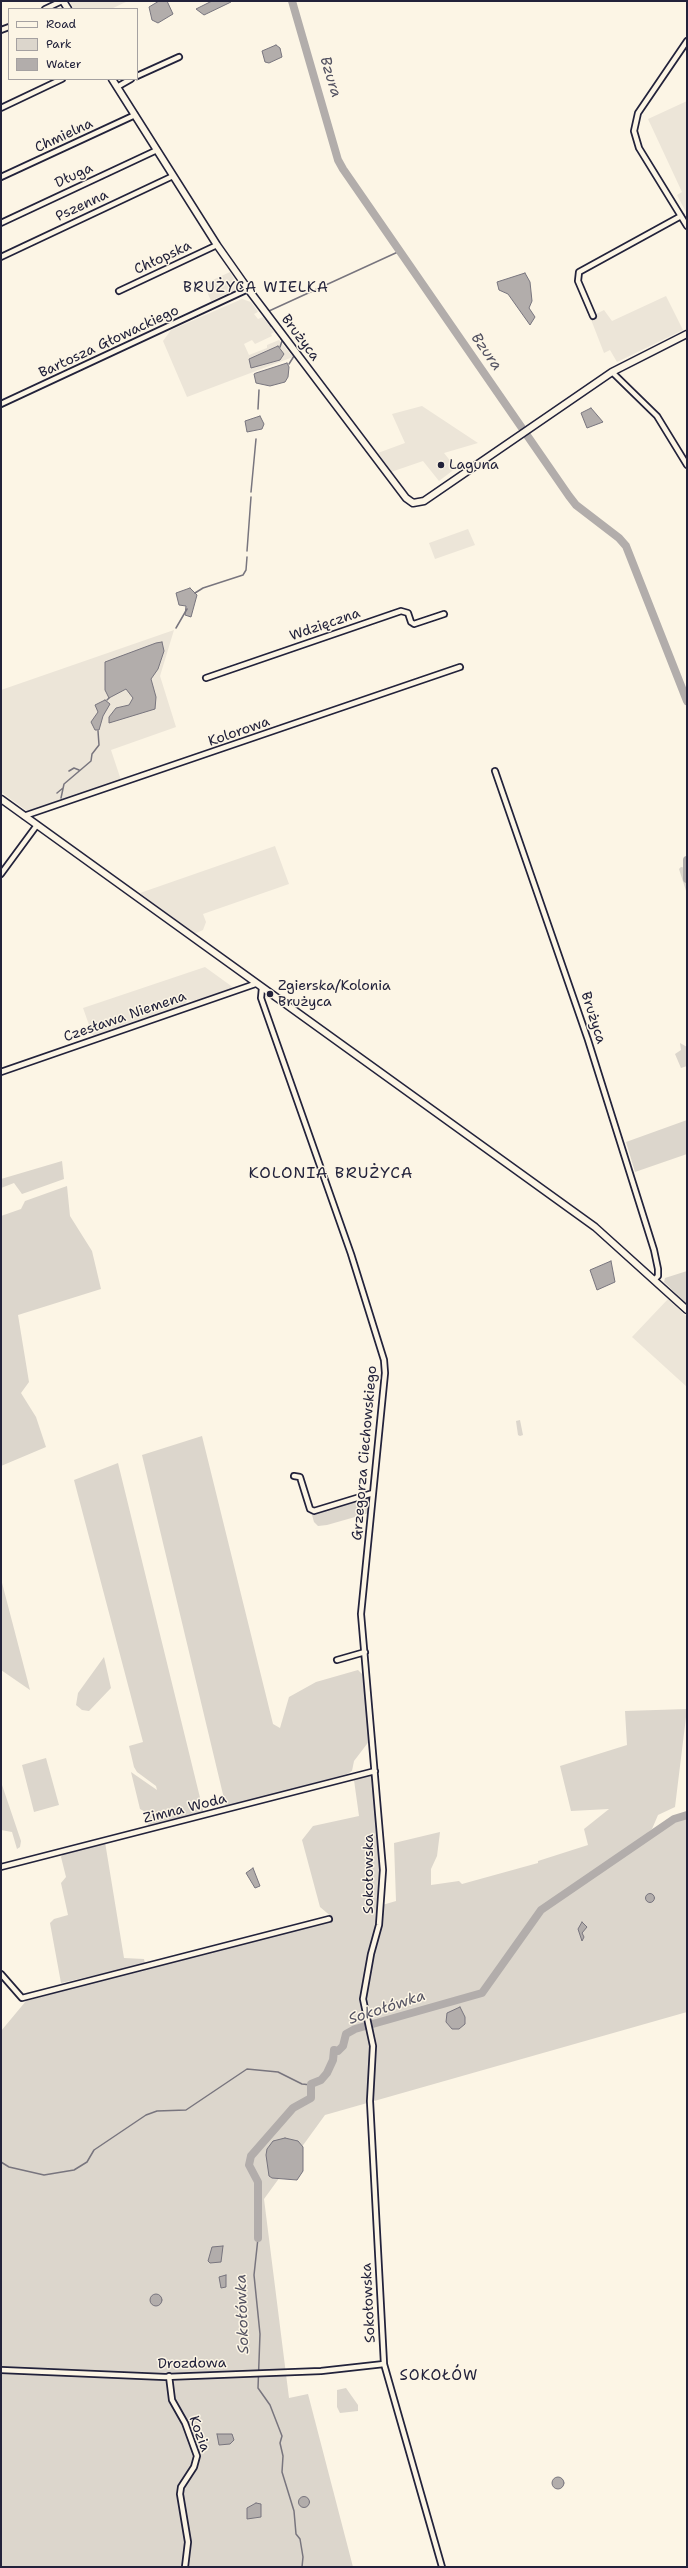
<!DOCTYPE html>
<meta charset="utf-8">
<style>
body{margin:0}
#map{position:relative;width:688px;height:2568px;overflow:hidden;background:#fcf5e5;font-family:"Shantell Sans",sans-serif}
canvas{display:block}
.frame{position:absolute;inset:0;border:2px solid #22223b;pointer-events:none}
.legend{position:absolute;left:8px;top:8px;width:130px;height:72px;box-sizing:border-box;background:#fcf5e5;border:1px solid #a5a1a1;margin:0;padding:5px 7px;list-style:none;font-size:12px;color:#22223b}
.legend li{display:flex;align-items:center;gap:8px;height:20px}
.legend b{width:20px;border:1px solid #a5a1a1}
</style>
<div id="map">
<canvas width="688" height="2568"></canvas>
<div class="frame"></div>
<ul class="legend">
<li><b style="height:5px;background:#fcf5e5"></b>Road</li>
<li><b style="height:11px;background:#dcd6cc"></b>Park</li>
<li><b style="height:11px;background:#b2adab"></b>Water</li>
</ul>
</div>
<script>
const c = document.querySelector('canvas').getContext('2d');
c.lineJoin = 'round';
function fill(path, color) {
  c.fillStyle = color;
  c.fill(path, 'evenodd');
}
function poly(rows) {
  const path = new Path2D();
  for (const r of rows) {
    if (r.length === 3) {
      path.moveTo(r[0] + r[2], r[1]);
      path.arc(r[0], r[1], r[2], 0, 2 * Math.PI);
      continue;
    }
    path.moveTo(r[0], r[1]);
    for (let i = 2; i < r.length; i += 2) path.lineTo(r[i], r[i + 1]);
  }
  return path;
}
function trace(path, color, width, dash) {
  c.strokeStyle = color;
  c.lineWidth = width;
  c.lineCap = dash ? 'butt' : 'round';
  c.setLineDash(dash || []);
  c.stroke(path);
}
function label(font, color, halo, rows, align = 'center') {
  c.font = font + ' "Shantell Sans",sans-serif';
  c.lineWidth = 3;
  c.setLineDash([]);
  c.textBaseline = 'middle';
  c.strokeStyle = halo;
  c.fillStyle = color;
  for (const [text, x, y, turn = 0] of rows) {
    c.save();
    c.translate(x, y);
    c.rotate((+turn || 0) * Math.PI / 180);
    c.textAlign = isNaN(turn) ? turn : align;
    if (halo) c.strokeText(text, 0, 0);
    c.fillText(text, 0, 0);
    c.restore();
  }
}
fill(poly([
 [69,1,128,1,111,9,74,9],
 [687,101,687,214,677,195,682,192,648,119],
 [230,272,239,288,211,301,204,284],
 [666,296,683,330,617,362,610,350,604,353,590,317,604,310,612,321],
 [242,299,251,302,258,312,254,314,258,319,263,317,274,332,271,334,272,336,255,344,252,340,244,344,249,355,267,348,267,345,279,340,293,357,187,397,163,341,171,330],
 [422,406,478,443,444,453,456,468,439,481,423,461,391,472,378,453,405,443,392,414],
 [468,529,475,545,435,559,429,543],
 [174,630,160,676,176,727,111,750,121,780,27,811,1,792,1,690],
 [275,846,289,884,203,914,206,922,203,930,194,934,140,893],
 [205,967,234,988,195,1001,188,1000,184,1005,93,1036,83,1008],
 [668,1299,687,1317,687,1387,632,1337]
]), '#ece5d8');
fill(poly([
 [681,867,687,868,687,894,679,869],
 [680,1043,687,1047,687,1066,681,1068,675,1054,681,1050],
 [687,1120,687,1154,635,1172,626,1142],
 [62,1161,64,1179,22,1194,14,1183,1,1188,1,1179],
 [67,1186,70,1216,92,1251,101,1289,18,1315,29,1382,21,1393,36,1417,46,1447,1,1466,1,1216,21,1209,25,1201],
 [687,1271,687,1304,664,1282,665,1278],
 [520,1420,523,1435,520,1436,518,1435,516,1421],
 [202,1436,273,1724,280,1728,289,1697,316,1682,358,1670,362,1674,370,1740,354,1761,352,1771,347,1774,226,1807,142,1455],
 [118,1463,204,1814,151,1826,148,1825,147,1813,140,1809,131,1772,157,1790,156,1786,137,1772,134,1767,129,1746,143,1742,74,1480],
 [370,1497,369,1513,327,1525,318,1526,314,1522,312,1515],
 [1,1579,30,1690,1,1670],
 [104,1657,111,1688,89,1711,82,1710,76,1705,78,1693],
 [687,1709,675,1807,658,1815,652,1829,646,1834,687,1817,687,2012,325,2115,264,2199,289,2398,308,2394,353,2567,1,2567,1,2031,26,2001,333,1918,320,1907,302,1840,313,1826,359,1816,354,1780,372,1774,381,1888,379,1906,396,1901,394,1843,440,1832,437,1856,431,1869,431,1885,459,1881,462,1884,538,1863,538,1861,588,1845,584,1829,609,1809,571,1811,560,1766,627,1745,625,1711],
 [46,1758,59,1805,34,1812,22,1765],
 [1,1782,21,1841,20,1847,17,1849,12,1832,1,1830],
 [105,1842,124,1958,144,1959,145,1964,61,1983,50,1923,54,1919,68,1915,61,1883,66,1877,61,1857,64,1853],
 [346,2388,358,2405,358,2411,340,2413,337,2407,337,2390]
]), '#dcd6cc');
const water = poly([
 [159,1,167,1,173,14,158,23,152,20,149,7,159,1],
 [212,1,231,1,231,2,204,15,196,9,212,1],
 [276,45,280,48,282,57,269,63,265,62,262,51,276,45],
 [525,273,530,282,532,301,529,308,535,317,530,325,508,294,499,290,497,282,525,273],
 [278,346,284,354,280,360,251,368,249,359,278,346],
 [287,363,289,367,288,377,285,382,270,386,256,383,254,374,256,373,287,363],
 [591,408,603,422,587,428,581,413,591,408],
 [260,416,264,424,262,429,247,432,245,421,260,416],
 [190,588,197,595,191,617,185,615,186,606,179,605,176,593,190,588],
 [162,642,164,651,158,669,151,679,156,697,155,709,109,723,109,717,116,708,129,705,133,698,126,689,109,698,105,690,105,662,156,643,162,642],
 [105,700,110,704,103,716,99,730,95,730,91,722,98,712,95,705,105,700],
 [611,1261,615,1282,597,1290,590,1270,611,1261],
 [253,1868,260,1886,255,1888,246,1873,253,1868],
 [650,1898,4.5],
 [582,1922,587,1927,582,1933,584,1937,582,1941,578,1929,582,1922],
 [460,2007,465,2017,465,2024,459,2029,452,2029,446,2022,447,2013,460,2007],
 [285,2138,298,2141,303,2147,303,2171,297,2180,272,2178,269,2176,266,2155,267,2149,273,2141,285,2138],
 [223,2246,221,2262,210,2263,208,2261,212,2247,223,2246],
 [226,2275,226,2287,221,2288,219,2277,226,2275],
 [156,2300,6],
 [217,2434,232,2434,234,2440,230,2444,219,2445,217,2434],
 [558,2483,6],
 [304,2502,5.5],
 [256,2503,261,2504,261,2517,247,2519,247,2508,256,2503]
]);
fill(water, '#b2adab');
trace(water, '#78757e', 1);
trace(poly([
 [269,311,400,251],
 [264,316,271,326],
 [281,339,294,356,289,364],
 [280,347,282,341],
 [258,409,259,390],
 [251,492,256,439],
 [247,551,251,497],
 [195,593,203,588,243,575,246,570,247,557],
 [176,628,187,609],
 [107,700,109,698],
 [69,771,74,768,79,770],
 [57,793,63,788],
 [61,798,64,784,91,761,92,754,99,745,98,731],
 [1,2162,9,2167,44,2175,74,2170,87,2162,94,2150,146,2115,157,2111,186,2110,247,2069,278,2072,302,2084,311,2085],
 [258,2238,254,2275,260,2334,258,2388,270,2405,282,2436,280,2443,283,2456,282,2472,294,2511,296,2534,300,2539,303,2557,302,2567]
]), '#78757e', 1.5);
trace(poly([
 [292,1,338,160,343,169,569,496,576,505,619,538,626,546,687,701],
 [687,860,687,879],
 [258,2238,258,2182,249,2165,251,2156,293,2108,311,2098,311,2084,321,2080,327,2073,333,2060,334,2050,338,2051,343,2046,346,2034,355,2029,482,1993,541,1910,674,1819,687,1815]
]), '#b2adab', 8);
const street = poly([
 [45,9,62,1],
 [1,30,9,27],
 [687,41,638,113,634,131,639,148,687,226],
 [137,76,179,57],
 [117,87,131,79],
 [1,108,62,79],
 [1,177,135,115],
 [1,223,157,150],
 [1,257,173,176],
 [119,291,217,245],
 [593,316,578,281,579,272,681,216],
 [612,372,657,416,687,465],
 [1,404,248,289],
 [206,678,401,611,408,613,411,622,414,624,444,614],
 [495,771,588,1040,654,1250,658,1269,658,1276,654,1280],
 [24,816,460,667],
 [1,874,37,825],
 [262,988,261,998,351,1254,384,1360,385,1373,361,1614,383,1870,379,1925,371,1954,363,1999,373,2046,370,2101,384,2364,442,2567],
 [1,1072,255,984],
 [294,1476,300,1477,310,1509,314,1511,373,1493],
 [337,1660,365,1652],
 [1,1867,375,1771],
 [1,1974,22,1998,329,1919],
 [1,2370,165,2377,321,2371,384,2364],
 [169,2376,172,2400,185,2423,197,2456,194,2467,181,2487,180,2494,188,2542,185,2567]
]);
const secondary = poly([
 [63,1,68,9],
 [112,79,217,245,248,289,406,498,413,503,424,501,612,372,687,334],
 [1,799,595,1227,687,1310]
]);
trace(street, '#22223b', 8);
trace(secondary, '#22223b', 9);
trace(street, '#fcf5e5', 4.5);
trace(secondary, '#fcf5e5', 6);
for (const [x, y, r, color] of [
 [441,465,4,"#22223b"],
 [270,994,4,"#22223b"]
]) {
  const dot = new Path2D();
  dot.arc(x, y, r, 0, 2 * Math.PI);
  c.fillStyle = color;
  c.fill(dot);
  trace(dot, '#fcf5e5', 1.5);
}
label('14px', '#22223b', '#fcf5e5', [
 ["Chmielna",64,136,-25],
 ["Długa",74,176,-25],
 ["Pszenna",82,206,-25],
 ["Chłopska",163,258,-25],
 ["Brużyca",300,338,53],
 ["Bartosza Głowackiego",109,342,-25],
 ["Wdzięczna",325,625,-19],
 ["Kolorowa",239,732,-19],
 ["Czesława Niemena",125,1017,-19],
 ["Brużyca",593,1018,72],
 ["Grzegorza Ciechowskiego",365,1453,-85],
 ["Zimna Woda",185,1809,-14],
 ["Sokołowska",369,1874,-90],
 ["Sokołowska",369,2303,-93],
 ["Drozdowa",192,2364,-1],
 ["Kozia",199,2434,70]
]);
label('14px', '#22223b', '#fcf5e5', [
 ["Laguna",449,465],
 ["Zgierska/Kolonia",278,986],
 ["Brużyca",278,1002]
], 'left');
label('italic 15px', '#545362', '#fcf5e5', [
 ["Bzura",330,77,73],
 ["Bzura",486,352,55],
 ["Sokołówka",387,2008,-18],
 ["Sokołówka",243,2314,-92]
]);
c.letterSpacing = '1px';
label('15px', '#22223b', '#fcf5e5', [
 ["BRUŻYCA WIELKA",256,288],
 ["SOKOŁÓW",439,2376]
]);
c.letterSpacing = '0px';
c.letterSpacing = '1px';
label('16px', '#22223b', '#fcf5e5', [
 ["KOLONIA BRUŻYCA",331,1174]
]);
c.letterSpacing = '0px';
</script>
